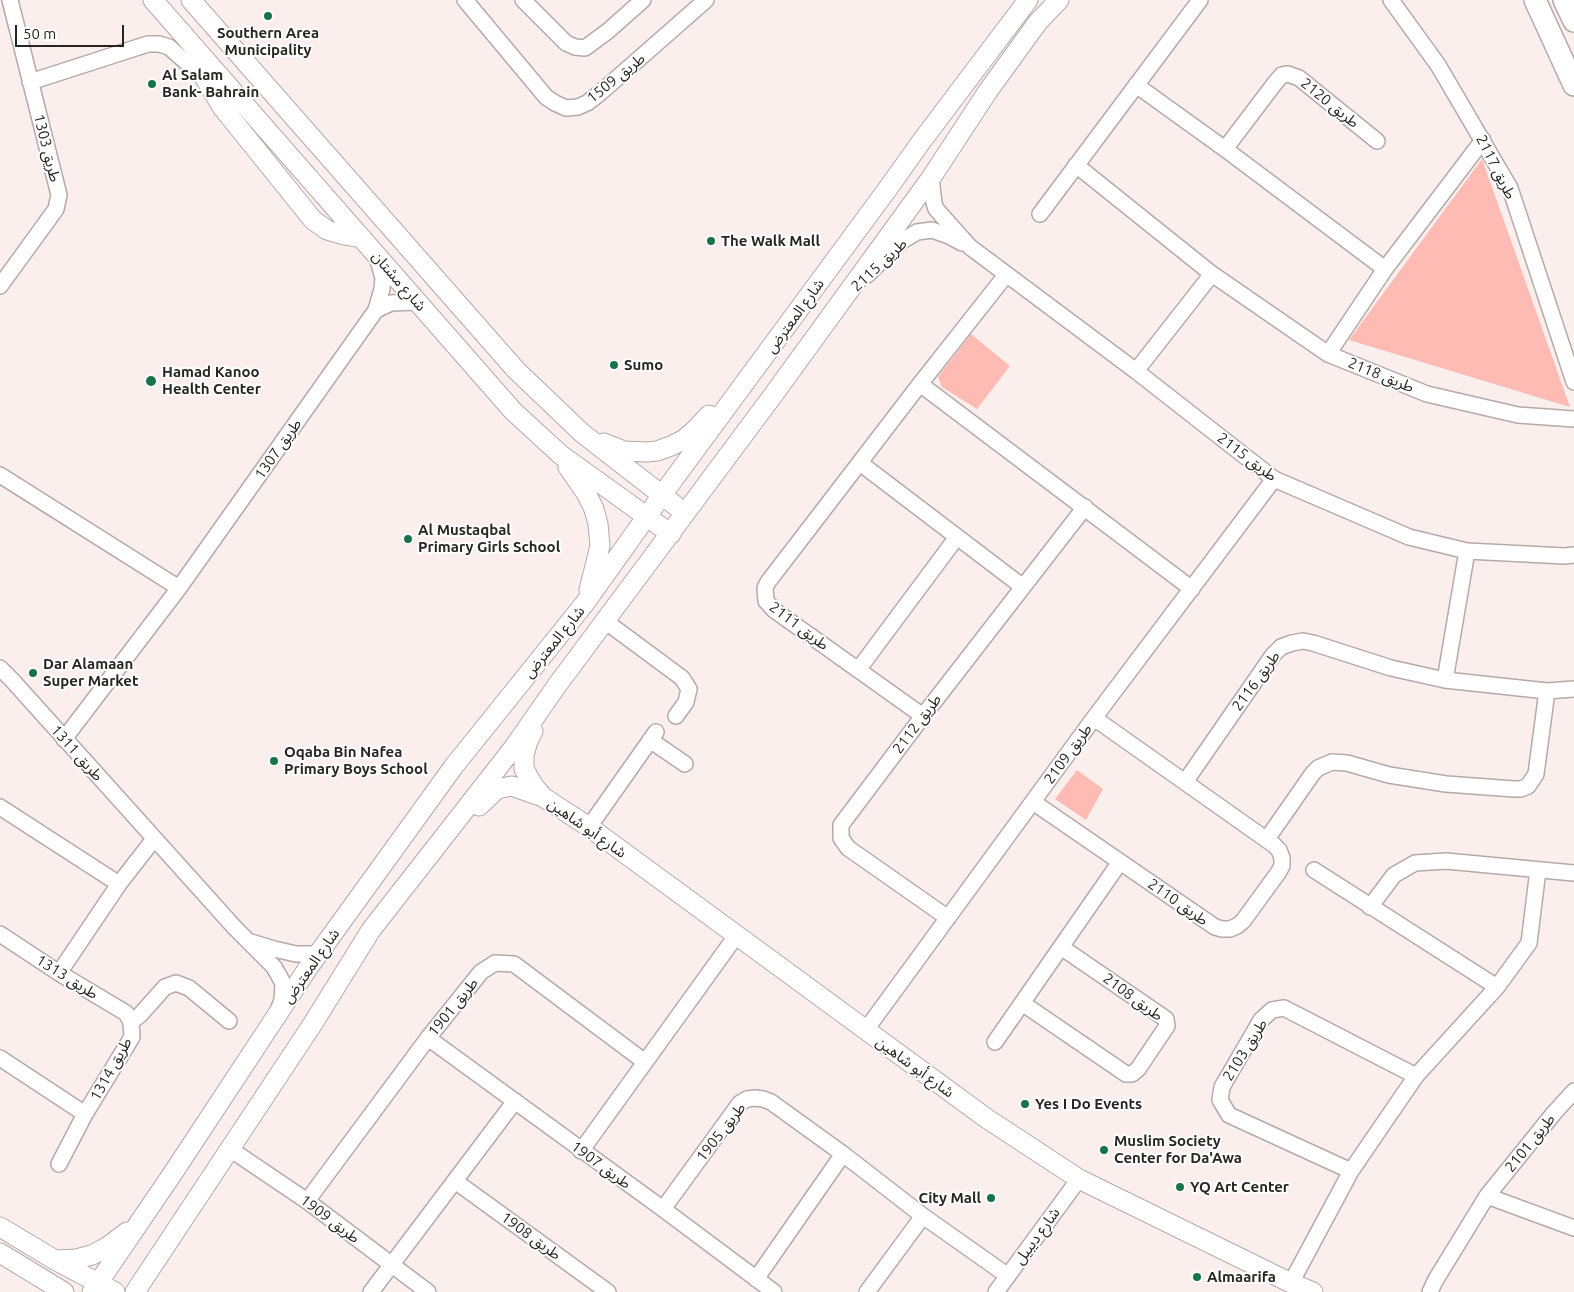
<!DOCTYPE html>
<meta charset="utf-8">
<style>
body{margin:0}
#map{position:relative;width:1574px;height:1292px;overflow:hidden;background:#fbefed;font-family:Ubuntu,sans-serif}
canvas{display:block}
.scale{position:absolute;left:15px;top:25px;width:109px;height:22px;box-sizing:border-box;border:2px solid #282423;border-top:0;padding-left:6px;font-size:15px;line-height:18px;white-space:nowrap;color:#282423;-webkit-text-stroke:4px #fff;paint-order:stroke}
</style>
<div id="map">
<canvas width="1574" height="1292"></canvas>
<div class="scale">50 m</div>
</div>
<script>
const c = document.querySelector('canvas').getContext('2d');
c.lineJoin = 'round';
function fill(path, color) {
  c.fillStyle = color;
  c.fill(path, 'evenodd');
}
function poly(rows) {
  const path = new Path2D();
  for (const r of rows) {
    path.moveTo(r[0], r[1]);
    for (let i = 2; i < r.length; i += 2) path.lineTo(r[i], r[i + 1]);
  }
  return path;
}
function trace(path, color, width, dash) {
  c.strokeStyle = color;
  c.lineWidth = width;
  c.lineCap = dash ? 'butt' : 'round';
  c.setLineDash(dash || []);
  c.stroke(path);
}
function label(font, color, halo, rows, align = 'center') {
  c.font = font + ' Ubuntu,"Noto Sans Arabic",sans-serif';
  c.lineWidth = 4;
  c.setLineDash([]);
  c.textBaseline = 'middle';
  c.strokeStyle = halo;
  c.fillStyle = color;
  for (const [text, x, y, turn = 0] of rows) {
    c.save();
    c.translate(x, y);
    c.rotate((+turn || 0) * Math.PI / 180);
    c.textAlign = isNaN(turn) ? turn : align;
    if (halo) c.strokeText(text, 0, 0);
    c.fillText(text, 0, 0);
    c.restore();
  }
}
fill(poly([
 [1482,159,1570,407,1349,340],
 [971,334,1010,366,977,409,942,387,938,377],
 [1077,770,1103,789,1086,820,1055,799]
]), '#fdbbb3');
const minor = poly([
 [465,0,546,97,555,103,566,108,578,107,587,103,600,93,706,0],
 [523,0,566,43,575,47,585,48,608,31,643,0],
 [1391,0,1438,65,1510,188,1574,382],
 [30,82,148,44,159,44,169,47,205,79],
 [1136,85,1225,149,1385,269],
 [1225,149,1275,83,1282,75,1288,74,1299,78,1377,141],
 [1076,165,1212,274,1328,354,1427,394,1518,415,1574,419],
 [931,178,934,203,936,209,970,247,1136,371,1274,479,1409,537,1467,551,1565,556,1574,555],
 [1040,214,1200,0],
 [867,275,902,241,917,232,932,230,949,236,962,243],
 [0,286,56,209,59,195,10,0],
 [376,310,391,303,417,302],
 [1328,354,1385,269,1483,140],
 [1136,371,1212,274],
 [920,384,1192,589],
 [860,463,1023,587],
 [0,475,179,588],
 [605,621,682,678,689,689,686,702,676,716],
 [0,668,12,680,235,928,274,967,283,983,282,1000,279,1008],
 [858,670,957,537],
 [1445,680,1467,551],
 [923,716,774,610,766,601,765,588,768,582,920,384,1006,275],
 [64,739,179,588,376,310,382,289,383,278,377,257],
 [650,740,685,764],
 [1185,782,1273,655,1281,647,1292,643,1303,641,1313,643,1391,668,1445,680,1547,691,1574,689],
 [1033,802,1215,927,1222,929,1230,929,1237,926,1243,921,1278,873,1282,866,1282,858,1279,850,1274,845,1094,718],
 [0,807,119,884],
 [589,827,656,732],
 [1267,839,1313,773,1318,768,1332,762,1347,763,1389,775,1446,784,1514,789,1521,789,1528,786,1536,774,1547,691],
 [1314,870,1497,987],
 [1370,907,1394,875,1415,863,1446,861,1574,873],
 [948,918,848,848,841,838,841,825,923,716,1085,507],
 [0,934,59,973,126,1013,131,1022,132,1037,85,1114,59,1164],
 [251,942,274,949,296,954,318,954],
 [59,973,119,884,154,839],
 [1022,1003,1126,1074,1132,1074,1138,1069,1167,1026,1166,1019,1061,947],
 [131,1022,140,1015,165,987,176,983,189,988,229,1021],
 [865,1031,1094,718,1274,479],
 [428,1038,663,1209,774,1292],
 [995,1042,1120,862],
 [0,1058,85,1114],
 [230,1149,307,1201,428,1292],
 [581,1151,736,936],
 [1351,1171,1229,1115,1220,1100,1222,1087,1261,1020,1272,1010,1284,1008,1416,1076],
 [455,1181,608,1292],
 [1487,1196,1574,1228],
 [307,1201,428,1038,481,972,495,963,514,964,645,1062],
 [663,1209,740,1103,747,1099,755,1098,763,1099,771,1102,843,1154,923,1216,1008,1276],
 [756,1279,843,1154],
 [1291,1283,1351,1171,1416,1076,1497,987,1529,943,1538,870],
 [371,1292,515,1101],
 [867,1292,923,1216],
 [996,1292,1079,1179],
 [1430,1292,1435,1281,1487,1196,1554,1113,1574,1091]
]);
const tertiary = poly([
 [153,0,513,411,561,455,671,534],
 [191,0,516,370,582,433,685,513],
 [196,59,206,80,222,107,313,220,327,230,344,235,362,238],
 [604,443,624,451,647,452,657,451,671,446,683,440,694,431,709,415],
 [568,467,586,493,594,509,598,524,600,546,589,590],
 [533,731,528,741,524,755,524,769,533,785,543,797],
 [479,806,497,789,512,786,543,797,589,827,986,1118,1079,1179,1291,1283,1313,1292],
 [0,1227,55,1260,115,1292],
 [0,1253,64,1292],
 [55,1260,76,1259,92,1255,107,1247,127,1232],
 [92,1292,173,1173,308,968,454,766,585,603,662,495,889,187,921,142,1028,0],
 [135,1292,312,1025,371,930,514,747,558,684,771,398,931,178,988,91,1038,22,1059,0]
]);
const secondary = poly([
 [1535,0,1574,85],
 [1564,0,1574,21]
]);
trace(minor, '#b5aaa8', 18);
trace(tertiary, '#b5aaa8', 21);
trace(secondary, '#b5aaa8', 24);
trace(minor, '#fff', 15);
trace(tertiary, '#fff', 19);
trace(secondary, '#fff', 21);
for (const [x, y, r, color] of [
 [268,16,5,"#177348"],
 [152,84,5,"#177348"],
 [711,241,5,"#177348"],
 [614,365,5,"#177348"],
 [151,381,6,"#177348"],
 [408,539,5,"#177348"],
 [33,673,5,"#177348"],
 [274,761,5,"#177348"],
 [1025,1104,5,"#177348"],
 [1104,1150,5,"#177348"],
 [1180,1187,5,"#177348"],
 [991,1198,5,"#177348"],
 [1197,1277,5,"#177348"]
]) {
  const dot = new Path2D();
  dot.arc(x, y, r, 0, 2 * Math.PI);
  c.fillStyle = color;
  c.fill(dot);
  trace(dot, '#fff', 2);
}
label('bold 15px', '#282423', '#fff', [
 ["Southern Area",268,33,"center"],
 ["Municipality",268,50,"center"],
 ["Al Salam",162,75],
 ["Bank- Bahrain",162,92],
 ["The Walk Mall",721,241],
 ["Sumo",624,365],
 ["Hamad Kanoo",162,372],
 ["Health Center",162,389],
 ["Al Mustaqbal",418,530],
 ["Primary Girls School",418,547],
 ["Dar Alamaan",43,664],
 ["Super Market",43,681],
 ["Oqaba Bin Nafea",284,752],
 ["Primary Boys School",284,769],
 ["Yes I Do Events",1035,1104],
 ["Muslim Society",1114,1141],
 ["Center for Da'Awa",1114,1158],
 ["YQ Art Center",1190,1187],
 ["City Mall",981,1198,"right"],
 ["Almaarifa",1207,1277]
], 'left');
label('15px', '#282423', '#fff', [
 ["طريق 1509",616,78,-39],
 ["طريق 2120",1330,103,39],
 ["طريق 1303",47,148,76],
 ["طريق 2117",1496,167,63],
 ["طريق 2115",879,265,-43],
 ["شارع مشتان",399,281,49],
 ["شارع المعترض",795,316,-54],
 ["طريق 2118",1381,375,22],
 ["طريق 1307",278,449,-55],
 ["طريق 2115",1247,457,37],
 ["طريق 2111",799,626,37],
 ["شارع المعترض",554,642,-51],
 ["طريق 2116",1256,681,-54],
 ["طريق 2112",917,724,-53],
 ["طريق 1311",77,753,48],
 ["طريق 2109",1068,754,-54],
 ["شارع أبو شاهين",587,828,35],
 ["طريق 2110",1178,902,35],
 ["شارع المعترض",311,966,-55],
 ["طريق 1313",67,977,32],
 ["طريق 2108",1133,997,36],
 ["طريق 1901",453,1007,-51],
 ["طريق 2103",1245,1050,-58],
 ["شارع أبو شاهين",915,1067,36],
 ["طريق 1314",111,1069,-61],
 ["طريق 1905",721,1132,-52],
 ["طريق 2101",1530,1143,-51],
 ["طريق 1907",601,1165,36],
 ["طريق 1909",330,1219,37],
 ["طريق 1908",531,1236,36],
 ["شارع ديبيل",1037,1236,-54]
]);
</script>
